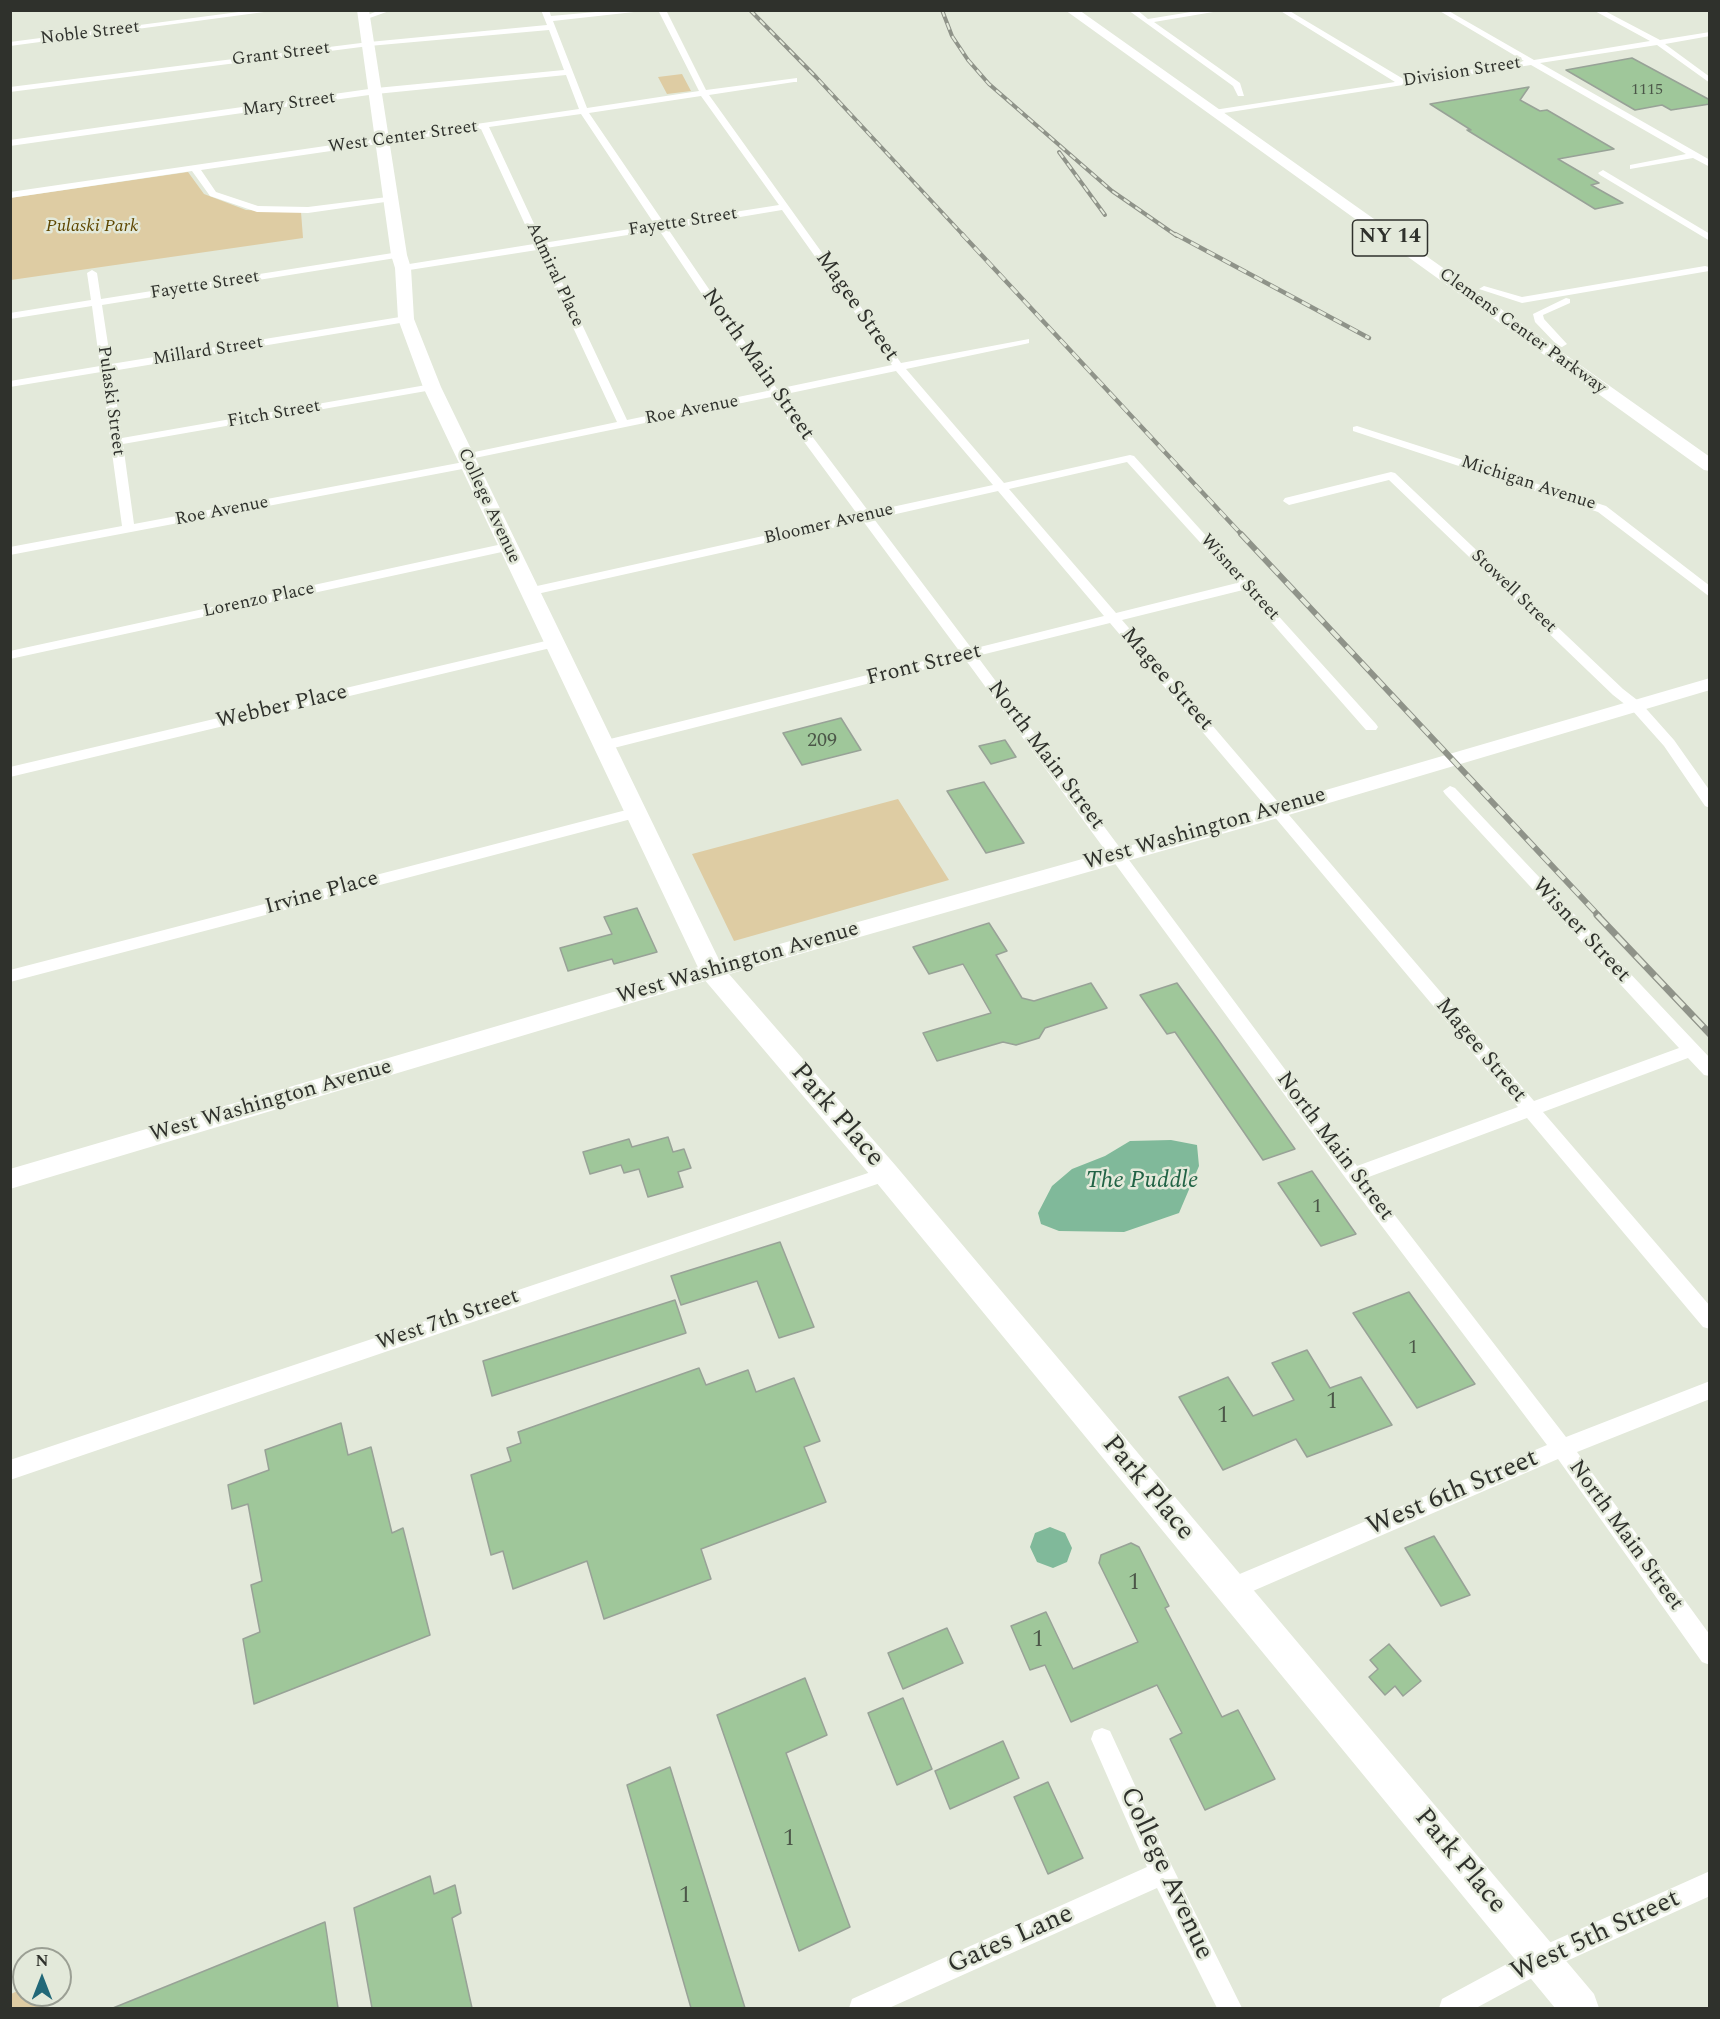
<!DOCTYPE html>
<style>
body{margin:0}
#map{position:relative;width:1720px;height:2019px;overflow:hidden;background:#e3e9da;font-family:Spectral,serif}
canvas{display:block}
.frame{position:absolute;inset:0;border:12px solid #2f312c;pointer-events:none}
.north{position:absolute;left:12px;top:1947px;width:60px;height:60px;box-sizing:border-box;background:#e3e9da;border:2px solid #9b9f94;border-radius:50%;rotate:0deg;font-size:16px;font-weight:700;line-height:24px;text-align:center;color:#2f312c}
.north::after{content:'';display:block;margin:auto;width:21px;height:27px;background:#226878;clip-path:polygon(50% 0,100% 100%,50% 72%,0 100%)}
</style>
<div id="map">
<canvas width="1720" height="2019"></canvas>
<div class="frame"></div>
<div class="north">N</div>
</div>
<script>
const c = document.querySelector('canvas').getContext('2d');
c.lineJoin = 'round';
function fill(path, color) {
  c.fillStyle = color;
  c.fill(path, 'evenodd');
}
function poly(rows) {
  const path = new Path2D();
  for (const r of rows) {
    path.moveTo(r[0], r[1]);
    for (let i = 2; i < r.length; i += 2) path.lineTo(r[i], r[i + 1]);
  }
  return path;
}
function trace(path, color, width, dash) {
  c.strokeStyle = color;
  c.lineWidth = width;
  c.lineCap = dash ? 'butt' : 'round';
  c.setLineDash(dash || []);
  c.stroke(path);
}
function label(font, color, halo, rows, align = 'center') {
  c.font = font + ' Spectral,serif';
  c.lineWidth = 5;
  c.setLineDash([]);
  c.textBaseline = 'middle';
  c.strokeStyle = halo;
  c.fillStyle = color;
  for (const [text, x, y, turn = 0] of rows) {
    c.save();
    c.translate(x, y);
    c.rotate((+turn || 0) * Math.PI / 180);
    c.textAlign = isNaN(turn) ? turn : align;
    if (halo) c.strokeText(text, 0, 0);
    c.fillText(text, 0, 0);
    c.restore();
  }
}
fill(poly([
 [682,74,691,91,667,94,658,77],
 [188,172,204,194,246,210,301,212,303,238,11,280,10,198],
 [898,799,949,880,734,941,692,854],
 [24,1988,24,1995,40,1995,41,2008,11,2008,11,1994]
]), '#decca3');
fill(poly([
 [1171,1140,1197,1145,1199,1166,1179,1213,1124,1232,1059,1231,1041,1224,1038,1213,1052,1186,1072,1169,1105,1156,1130,1141],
 [1050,1527,1065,1533,1072,1548,1067,1562,1053,1568,1037,1562,1030,1547,1035,1533]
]), '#80b99a');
const building = poly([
 [1632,58,1710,100,1710,104,1671,110,1662,105,1635,110,1566,70,1632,58],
 [1529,87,1520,100,1540,111,1547,110,1614,149,1558,159,1599,183,1591,185,1623,203,1595,209,1467,130,1471,130,1430,104,1529,87],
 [841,718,861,750,802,765,783,733,841,718],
 [1005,740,1016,757,991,764,979,746,1005,740],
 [984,782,1024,843,986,853,947,791,984,782],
 [637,908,657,952,614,964,612,959,568,971,560,948,612,934,604,917,637,908],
 [989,923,1007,951,996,955,1022,998,1034,1001,1091,983,1107,1008,1045,1028,1039,1038,1016,1045,1003,1042,937,1061,923,1033,991,1013,963,964,929,974,913,947,989,923],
 [1177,983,1217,1038,1295,1149,1263,1160,1175,1032,1167,1034,1140,995,1177,983],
 [668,1137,673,1152,684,1149,691,1168,678,1172,683,1187,648,1197,639,1169,624,1173,621,1165,590,1174,583,1152,629,1139,632,1147,668,1137],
 [1312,1171,1356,1234,1321,1246,1278,1183,1312,1171],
 [780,1242,814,1327,779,1338,757,1281,681,1305,671,1276,780,1242],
 [1409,1292,1475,1384,1417,1408,1353,1313,1409,1292],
 [675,1300,686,1333,492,1396,483,1361,675,1300],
 [1307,1350,1330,1388,1361,1377,1392,1425,1307,1457,1296,1439,1223,1470,1179,1397,1228,1377,1253,1416,1294,1400,1272,1363,1307,1350],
 [699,1368,706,1385,748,1370,756,1392,794,1378,820,1441,804,1447,826,1502,701,1549,711,1579,604,1619,587,1561,513,1589,503,1551,491,1555,471,1475,511,1461,507,1448,521,1443,518,1432,699,1368],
 [341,1423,348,1455,371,1447,392,1533,403,1528,430,1635,254,1704,243,1639,260,1632,251,1585,262,1581,248,1504,232,1509,228,1485,269,1470,265,1450,341,1423],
 [1434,1536,1470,1595,1441,1606,1405,1548,1434,1536],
 [1131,1543,1139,1547,1169,1606,1165,1608,1222,1717,1238,1710,1275,1779,1205,1810,1170,1739,1182,1733,1157,1685,1071,1722,1045,1665,1030,1670,1011,1626,1046,1612,1073,1669,1138,1642,1099,1563,1101,1555,1131,1543],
 [947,1628,963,1663,903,1689,888,1653,947,1628],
 [1389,1644,1421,1681,1403,1696,1395,1686,1385,1695,1369,1677,1378,1669,1370,1660,1389,1644],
 [805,1678,827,1735,786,1753,850,1927,799,1951,717,1715,805,1678],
 [903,1698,932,1769,897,1785,868,1713,903,1698],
 [1003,1741,1019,1778,950,1809,935,1771,1003,1741],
 [670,1767,745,2008,691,2008,627,1785,670,1767],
 [1048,1782,1083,1858,1048,1874,1014,1797,1048,1782],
 [430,1876,434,1894,455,1885,461,1913,452,1918,472,2008,372,2008,354,1908,430,1876],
 [325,1922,338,2008,113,2008,325,1922]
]);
fill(building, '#9fc79a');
trace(building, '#98a297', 1.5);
fill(poly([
 [254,10,279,10,10,46,10,42,254,10],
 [380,10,392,10,364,20,360,18,380,10],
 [541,10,549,10,551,16,618,10,652,10,553,21,587,108,699,91,658,10,666,10,706,90,797,78,797,82,794,82,709,95,901,363,1029,339,1029,343,1025,344,906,369,1004,483,1130,455,1134,456,1376,724,1378,727,1376,730,1366,730,1243,590,1122,620,1534,1101,1679,1048,1445,794,1443,791,1450,786,1455,788,1710,1058,1710,1076,1704,1075,1688,1058,1543,1112,1710,1306,1710,1329,1703,1327,1527,1118,1366,1178,1566,1437,1710,1381,1710,1399,1577,1452,1710,1635,1710,1665,1702,1662,1558,1459,1239,1597,1231,1600,1223,1597,1220,1589,1223,1581,1547,1445,1347,1180,965,659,602,751,597,749,595,746,597,743,602,741,960,652,863,521,528,596,523,595,522,592,523,589,528,588,858,515,771,397,465,460,461,459,459,457,465,454,617,422,537,250,403,271,398,268,403,265,534,244,481,129,201,170,216,192,258,206,308,207,395,196,395,200,392,201,308,213,257,212,210,196,192,171,10,198,10,192,579,109,566,75,376,94,10,146,10,140,376,88,564,70,549,30,369,46,10,92,10,87,369,42,547,25,541,10],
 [701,96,779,205,664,223,589,113,701,96],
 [581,114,655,225,543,243,489,127,581,114],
 [782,210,892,365,777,389,668,229,782,210],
 [659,230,767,391,627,420,546,248,659,230],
 [896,371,993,485,869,512,781,395,896,371],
 [1127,462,1237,583,1116,613,1009,489,1127,462],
 [998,491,1104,616,972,649,874,519,998,491],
 [1110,623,1273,815,1518,1107,1357,1166,977,656,1110,623],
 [1128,10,1137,10,1148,19,1203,10,1225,10,1154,22,1240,83,1244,96,1238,96,1233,86,1128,10],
 [1279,10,1288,10,1405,80,1524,61,1438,10,1447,10,1534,60,1650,41,1593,10,1603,10,1660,40,1710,32,1710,36,1665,44,1710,77,1710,83,1657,45,1540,63,1710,160,1710,167,1693,158,1630,169,1630,165,1686,154,1531,65,1211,115,1211,111,1214,110,1395,82,1279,10],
 [1603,170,1710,234,1710,241,1600,175,1598,173,1603,170],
 [399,252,402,253,402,257,102,305,111,364,406,316,411,319,406,322,112,371,122,438,432,384,438,387,432,390,123,444,134,524,469,461,475,465,473,467,10,555,10,547,122,526,101,372,10,387,10,381,100,366,92,306,10,319,10,313,91,300,87,273,92,270,97,273,101,299,399,252],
 [1705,266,1709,267,1709,271,1522,303,1479,289,1484,286,1522,297,1705,266],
 [1566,298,1570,299,1570,303,1543,315,1544,319,1567,344,1562,347,1558,346,1535,322,1533,314,1566,298],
 [1357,426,1606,506,1710,586,1710,597,1598,512,1353,431,1353,427,1357,426],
 [1391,472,1395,473,1623,689,1641,703,1674,740,1710,791,1710,808,1705,806,1664,746,1631,709,1613,695,1389,480,1289,505,1283,501,1285,498,1391,472],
 [507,543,511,544,513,547,511,550,10,659,10,651,507,543],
 [554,639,559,640,561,643,559,646,10,777,10,767,554,639],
 [634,808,641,813,639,817,10,982,10,970,634,808],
 [886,1167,892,1169,895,1174,892,1179,10,1480,10,1460,886,1167],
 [1102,1728,1110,1731,1171,1864,1242,2008,1217,2008,1157,1888,889,2008,849,2008,852,1999,1147,1867,1091,1739,1094,1731,1102,1728],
 [1710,1871,1710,1896,1549,1969,1476,2008,1439,2008,1442,1999,1531,1951,1710,1871]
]), '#fff');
fill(poly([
 [1710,678,1710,690,1285,816,712,979,10,1189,10,1169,712,963,1271,806,1710,678]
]), '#fff');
fill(poly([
 [357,10,369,10,407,255,411,268,414,319,441,387,722,966,896,1166,1594,1994,1599,2008,1555,2008,876,1182,703,978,423,387,398,319,395,268,391,255,357,10],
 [1065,10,1079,10,1710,457,1710,471,1704,470,1065,10]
]), '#fff');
const railFar3 = poly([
 [750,10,816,77,964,236],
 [942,10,952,36,968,60,989,84,1112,191,1177,236],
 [1059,152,1105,215]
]);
const railFar2 = poly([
 [962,234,1242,535],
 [1175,234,1369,338]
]);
const railFar1 = poly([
 [1241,534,1599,916]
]);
const rail = poly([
 [1597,915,1710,1034]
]);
trace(railFar3, '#8f9389', 4);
trace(railFar2, '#8f9389', 4.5);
trace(railFar1, '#8f9389', 6);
trace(rail, '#8f9389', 7);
trace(railFar3, '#e3e9da', 2, [7]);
trace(railFar2, '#e3e9da', 3, [9]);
trace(railFar1, '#e3e9da', 4, [11]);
trace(rail, '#e3e9da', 4.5, [14]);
label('16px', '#4b5648', null, [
 ["1115",1647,91]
]);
label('18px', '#2f312c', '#e3e9da', [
 ["Noble Street",90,34,-7],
 ["Grant Street",281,55,-7],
 ["Division Street",1462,73,-9],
 ["Mary Street",289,105,-8],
 ["West Center Street",403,138,-8],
 ["Fayette Street",683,223,-9],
 ["Admiral Place",554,275,65],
 ["Fayette Street",205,286,-9],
 ["Clemens Center Parkway",1522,332,36],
 ["Millard Street",208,352,-9],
 ["Pulaski Street",110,401,82],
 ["Roe Avenue",692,411,-11],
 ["Fitch Street",274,415,-10],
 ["Michigan Avenue",1528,484,18],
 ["College Avenue",488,506,65],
 ["Roe Avenue",222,512,-11],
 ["Bloomer Avenue",829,525,-13],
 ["Wisner Street",1239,578,48],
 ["Stowell Street",1513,592,44],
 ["Lorenzo Place",259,601,-12]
]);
label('italic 18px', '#5e4701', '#e3e9da', [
 ["Pulaski Park",92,227]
]);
label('20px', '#4b5648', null, [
 ["209",822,742],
 ["1",1317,1208],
 ["1",1413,1349]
]);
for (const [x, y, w] of [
 [1390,238,75]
]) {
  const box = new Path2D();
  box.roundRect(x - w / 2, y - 18, w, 36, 4.5);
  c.fillStyle = '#e3e9da';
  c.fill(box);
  trace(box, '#2f312c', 1.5);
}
label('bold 21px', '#2f312c', null, [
 ["NY 14",1390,238]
]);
label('22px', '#2f312c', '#e3e9da', [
 ["Magee Street",856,307,55],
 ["North Main Street",757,365,55],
 ["Front Street",924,666,-14],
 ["Magee Street",1166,680,49],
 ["Webber Place",282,708,-13],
 ["North Main Street",1045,756,53],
 ["West Washington Avenue",1205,830,-16],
 ["Irvine Place",322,894,-15],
 ["Wisner Street",1580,931,47],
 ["West Washington Avenue",738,964,-16],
 ["Magee Street",1480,1051,50],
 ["West Washington Avenue",271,1102,-16],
 ["North Main Street",1334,1147,53],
 ["West 7th Street",448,1321,-19],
 ["North Main Street",1625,1536,54]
]);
label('italic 24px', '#216345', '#e3e9da', [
 ["The Puddle",1142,1182]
]);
label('24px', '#4b5648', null, [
 ["1",1332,1403],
 ["1",1223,1417],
 ["1",1134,1584],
 ["1",1038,1641],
 ["1",789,1840],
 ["1",685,1897]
]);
label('27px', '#2f312c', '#e3e9da', [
 ["Park Place",836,1116,49],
 ["Park Place",1147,1489,50],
 ["West 6th Street",1453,1494,-23],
 ["Park Place",1459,1862,50],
 ["College Avenue",1165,1874,65],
 ["West 5th Street",1596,1937,-25],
 ["Gates Lane",1011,1941,-24]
]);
</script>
